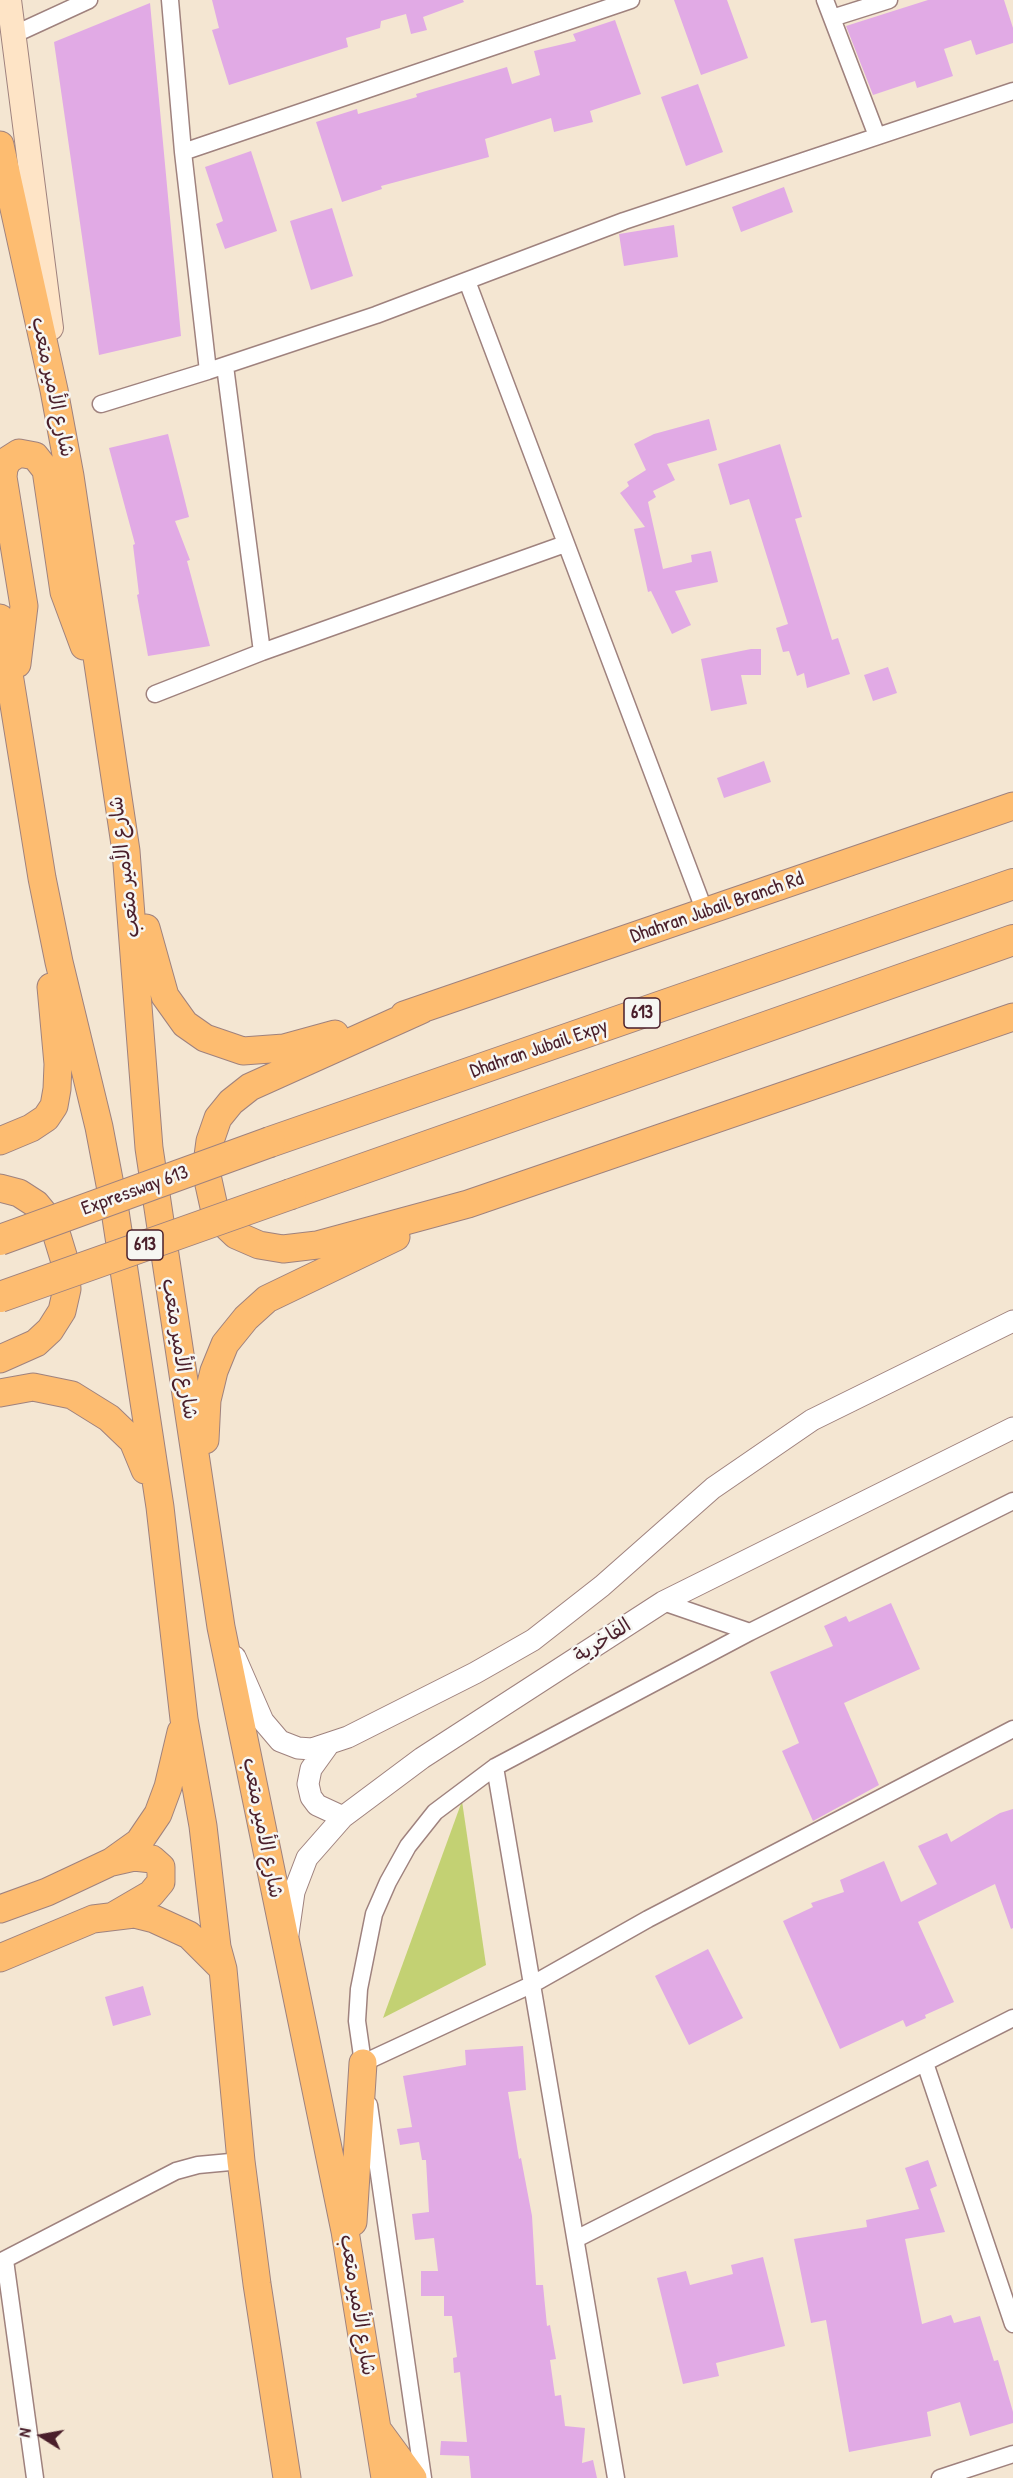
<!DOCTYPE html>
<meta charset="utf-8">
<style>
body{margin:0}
#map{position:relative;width:1013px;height:2478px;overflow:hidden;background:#f4e6d2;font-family:"Patrick Hand",sans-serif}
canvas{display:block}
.north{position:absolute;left:12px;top:2406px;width:60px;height:60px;-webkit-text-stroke:4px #f6f6f2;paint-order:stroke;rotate:281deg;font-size:16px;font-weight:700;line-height:24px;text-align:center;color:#4a1f2b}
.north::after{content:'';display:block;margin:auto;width:21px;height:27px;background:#4a1f2b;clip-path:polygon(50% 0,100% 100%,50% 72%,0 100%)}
</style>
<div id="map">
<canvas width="1013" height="2478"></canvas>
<div class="north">N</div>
</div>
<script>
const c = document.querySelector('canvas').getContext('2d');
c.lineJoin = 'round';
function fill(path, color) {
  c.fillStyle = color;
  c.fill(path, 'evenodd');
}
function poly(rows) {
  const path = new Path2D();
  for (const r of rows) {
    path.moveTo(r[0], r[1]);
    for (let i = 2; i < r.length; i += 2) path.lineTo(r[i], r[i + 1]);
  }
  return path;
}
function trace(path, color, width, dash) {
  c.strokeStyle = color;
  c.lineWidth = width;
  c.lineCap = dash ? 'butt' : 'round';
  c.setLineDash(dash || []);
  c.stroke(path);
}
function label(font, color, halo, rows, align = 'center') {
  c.font = font + ' "Patrick Hand","Playpen Sans Arabic",sans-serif';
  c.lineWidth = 5;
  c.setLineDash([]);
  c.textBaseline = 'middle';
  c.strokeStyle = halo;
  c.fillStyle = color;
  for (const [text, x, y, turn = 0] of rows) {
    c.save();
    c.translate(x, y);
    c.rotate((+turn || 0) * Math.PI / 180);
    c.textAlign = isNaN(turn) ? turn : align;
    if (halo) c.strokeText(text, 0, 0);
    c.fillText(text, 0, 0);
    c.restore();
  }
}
fill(poly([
 [462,1801,486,1965,383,2018]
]), '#c3d173');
fill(poly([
 [212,0,463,0,464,2,423,17,427,30,411,34,406,14,381,21,380,28,346,38,348,47,229,85,212,30,219,28],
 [674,0,727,0,748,58,701,75],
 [928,0,1004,0,1013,28,1013,43,976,55,971,40,944,49,953,76,917,88,915,81,873,95,846,26],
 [150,3,181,336,99,355,54,42],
 [615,20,641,94,590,111,593,122,554,132,551,118,485,139,489,157,381,186,382,189,342,202,316,122,357,109,358,114,417,97,416,94,507,67,512,84,540,75,534,51,576,41,573,34],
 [698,84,723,152,686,166,661,97],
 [251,151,277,231,225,249,216,224,223,221,205,167],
 [784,187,793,212,741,232,732,207],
 [332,208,353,276,311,290,290,221],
 [674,225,678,257,624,266,619,234],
 [709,419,717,450,667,464,675,480,653,491,656,497,648,502,663,569,692,562,691,555,711,551,718,582,675,591,691,625,672,634,651,591,648,592,634,529,645,527,620,493,629,486,627,482,646,470,634,444,654,434],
 [168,434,189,517,175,521,190,560,187,561,210,646,148,656,137,595,139,594,133,545,135,544,109,448],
 [780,444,802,517,795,519,832,640,838,638,850,674,807,688,804,673,797,676,789,651,783,652,776,628,788,624,749,499,730,505,718,464],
 [751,649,761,649,761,675,741,675,747,704,711,711,701,659],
 [888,667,897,693,873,701,864,675],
 [764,761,771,782,724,798,717,778],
 [891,1603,920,1669,844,1703,879,1785,813,1821,782,1751,799,1743,770,1672,833,1646,824,1626,846,1616,849,1622],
 [1013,1809,1013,1928,1011,1929,995,1884,918,1922,954,2002,925,2015,926,2018,906,2027,903,2020,840,2049,783,1921,813,1907,811,1903,844,1892,840,1880,884,1861,901,1902,937,1884,918,1846,947,1833,951,1842,1000,1813],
 [708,1949,743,2018,689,2045,655,1976],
 [143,1986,151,2015,113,2026,105,1997],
 [523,2046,526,2090,508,2092,519,2159,521,2158,532,2216,536,2285,543,2285,547,2326,550,2325,556,2359,550,2360,555,2396,561,2395,565,2426,585,2428,582,2463,593,2460,597,2478,471,2478,469,2456,440,2455,441,2441,467,2442,460,2372,454,2373,453,2358,457,2357,452,2316,444,2316,444,2296,421,2296,421,2271,438,2271,434,2238,415,2240,412,2214,429,2212,426,2160,422,2160,419,2142,400,2145,397,2129,412,2127,403,2076,466,2065,465,2050],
 [928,2160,937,2186,930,2189,945,2232,905,2239,922,2324,951,2315,954,2323,980,2316,994,2361,998,2360,1013,2412,1013,2423,970,2436,960,2402,927,2412,931,2436,849,2452,826,2320,811,2323,794,2239,867,2227,866,2220,919,2209,905,2168],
 [763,2257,785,2346,716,2363,719,2376,683,2384,657,2278,686,2271,690,2285,733,2274,731,2265]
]), '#e1aae5');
const minor = poly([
 [170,0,183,152,208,371],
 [825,0,877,136],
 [832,18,889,0],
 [13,35,89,0],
 [183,152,631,0],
 [467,281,705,912],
 [225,366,262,652],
 [101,404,208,371,376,315,624,221,1013,91],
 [155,694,262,652,565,544],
 [663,1602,750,1632,1013,1501],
 [495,1767,616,2478],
 [363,2063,533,1984,648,1919,1013,1729],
 [925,2063,1013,2324],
 [364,2070,357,2021,359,1989,374,1914,388,1882,408,1846,435,1812,495,1767,750,1632],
 [369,2105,423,2478],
 [576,2239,1013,2018],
 [5,2260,35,2478],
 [0,2262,176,2171,198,2165,241,2161],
 [940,2478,1013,2454]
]);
const tertiary = poly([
 [235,1657,263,1721,280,1741,298,1748,312,1749,348,1737,475,1673,533,1640,602,1586,713,1488,812,1420,1013,1321],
 [329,1744,311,1769,308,1784,311,1797,317,1805,343,1817],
 [288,1934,294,1892,307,1858,343,1817,422,1758,663,1602,1013,1428]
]);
const secondary = poly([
 [9,0,51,328]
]);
const primary = poly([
 [0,145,54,390,70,476,126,851,149,1148,221,1627,345,2231,385,2478],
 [0,618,42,878,59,962,99,1127,115,1211,160,1507,184,1719,203,1826,217,1947,223,1969,241,2161,257,2284,287,2478],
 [17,664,24,606,3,477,4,468,8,460,19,453,35,456,46,470,64,592,84,646],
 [146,928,165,996,185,1024,205,1038,243,1051,284,1048,335,1034],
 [421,1010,250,1087,231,1102,218,1118,210,1141,206,1171,216,1216,236,1235,259,1245,283,1249,317,1245,468,1204,1013,1017],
 [404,1015,1013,806],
 [0,1141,31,1128,46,1118,54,1106,57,1089,58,1064,51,987],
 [0,1188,19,1193,36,1204,54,1226,65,1262,67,1289,62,1311,50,1330,36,1343,0,1359],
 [0,1393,33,1387,72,1395,109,1418,133,1441,145,1470],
 [205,1440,207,1400,214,1371,225,1344,246,1318,267,1299,396,1237],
 [112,1862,134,1857,152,1859,161,1867,161,1882,151,1894,115,1915],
 [0,1909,47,1892,111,1862,139,1842,158,1814,168,1787,181,1732],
 [0,1958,93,1919,134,1914,154,1919,189,1935,222,1968],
 [353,2222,363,2063],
 [380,2433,413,2478]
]);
const motorway = poly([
 [270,1142,1013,884],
 [291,1194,1013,940]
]);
trace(minor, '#9f827e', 19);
trace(tertiary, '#9f827e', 23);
trace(secondary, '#9f827e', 26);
trace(primary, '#9f827e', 29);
trace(motorway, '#9f827e', 32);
trace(minor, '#fff', 16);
trace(tertiary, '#fff', 21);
trace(secondary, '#fee4c6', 24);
trace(primary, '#fdbc70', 27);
trace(motorway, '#fdbc70', 30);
const motorwayBridge = poly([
 [0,1240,270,1142],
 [0,1297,291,1194]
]);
trace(motorwayBridge, '#9f827e', 32, []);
trace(motorwayBridge, '#fdbc70', 30);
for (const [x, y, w] of [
 [642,1013,36],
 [145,1245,36]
]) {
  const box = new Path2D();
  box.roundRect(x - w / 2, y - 15, w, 30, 4.5);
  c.fillStyle = '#f6f6f2';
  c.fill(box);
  trace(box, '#4a1f2b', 1.5);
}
label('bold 18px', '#4a1f2b', null, [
 ["613",642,1013],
 ["613",145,1245]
]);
label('20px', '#4a1f2b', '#f6f6f2', [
 ["شارع الأمير متعب",52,387,78],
 ["شارع الأمير متعب",125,867,-97],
 ["Dhahran Jubail Branch Rd",717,908,-19],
 ["Dhahran Jubail Expy",539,1049,-19],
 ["Expressway 613",135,1191,-20],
 ["شارع الأمير متعب",179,1349,81],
 ["الفاخرية",603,1641,-33],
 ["شارع الأمير متعب",262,1828,79],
 ["شارع الأمير متعب",357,2305,81]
]);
</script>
